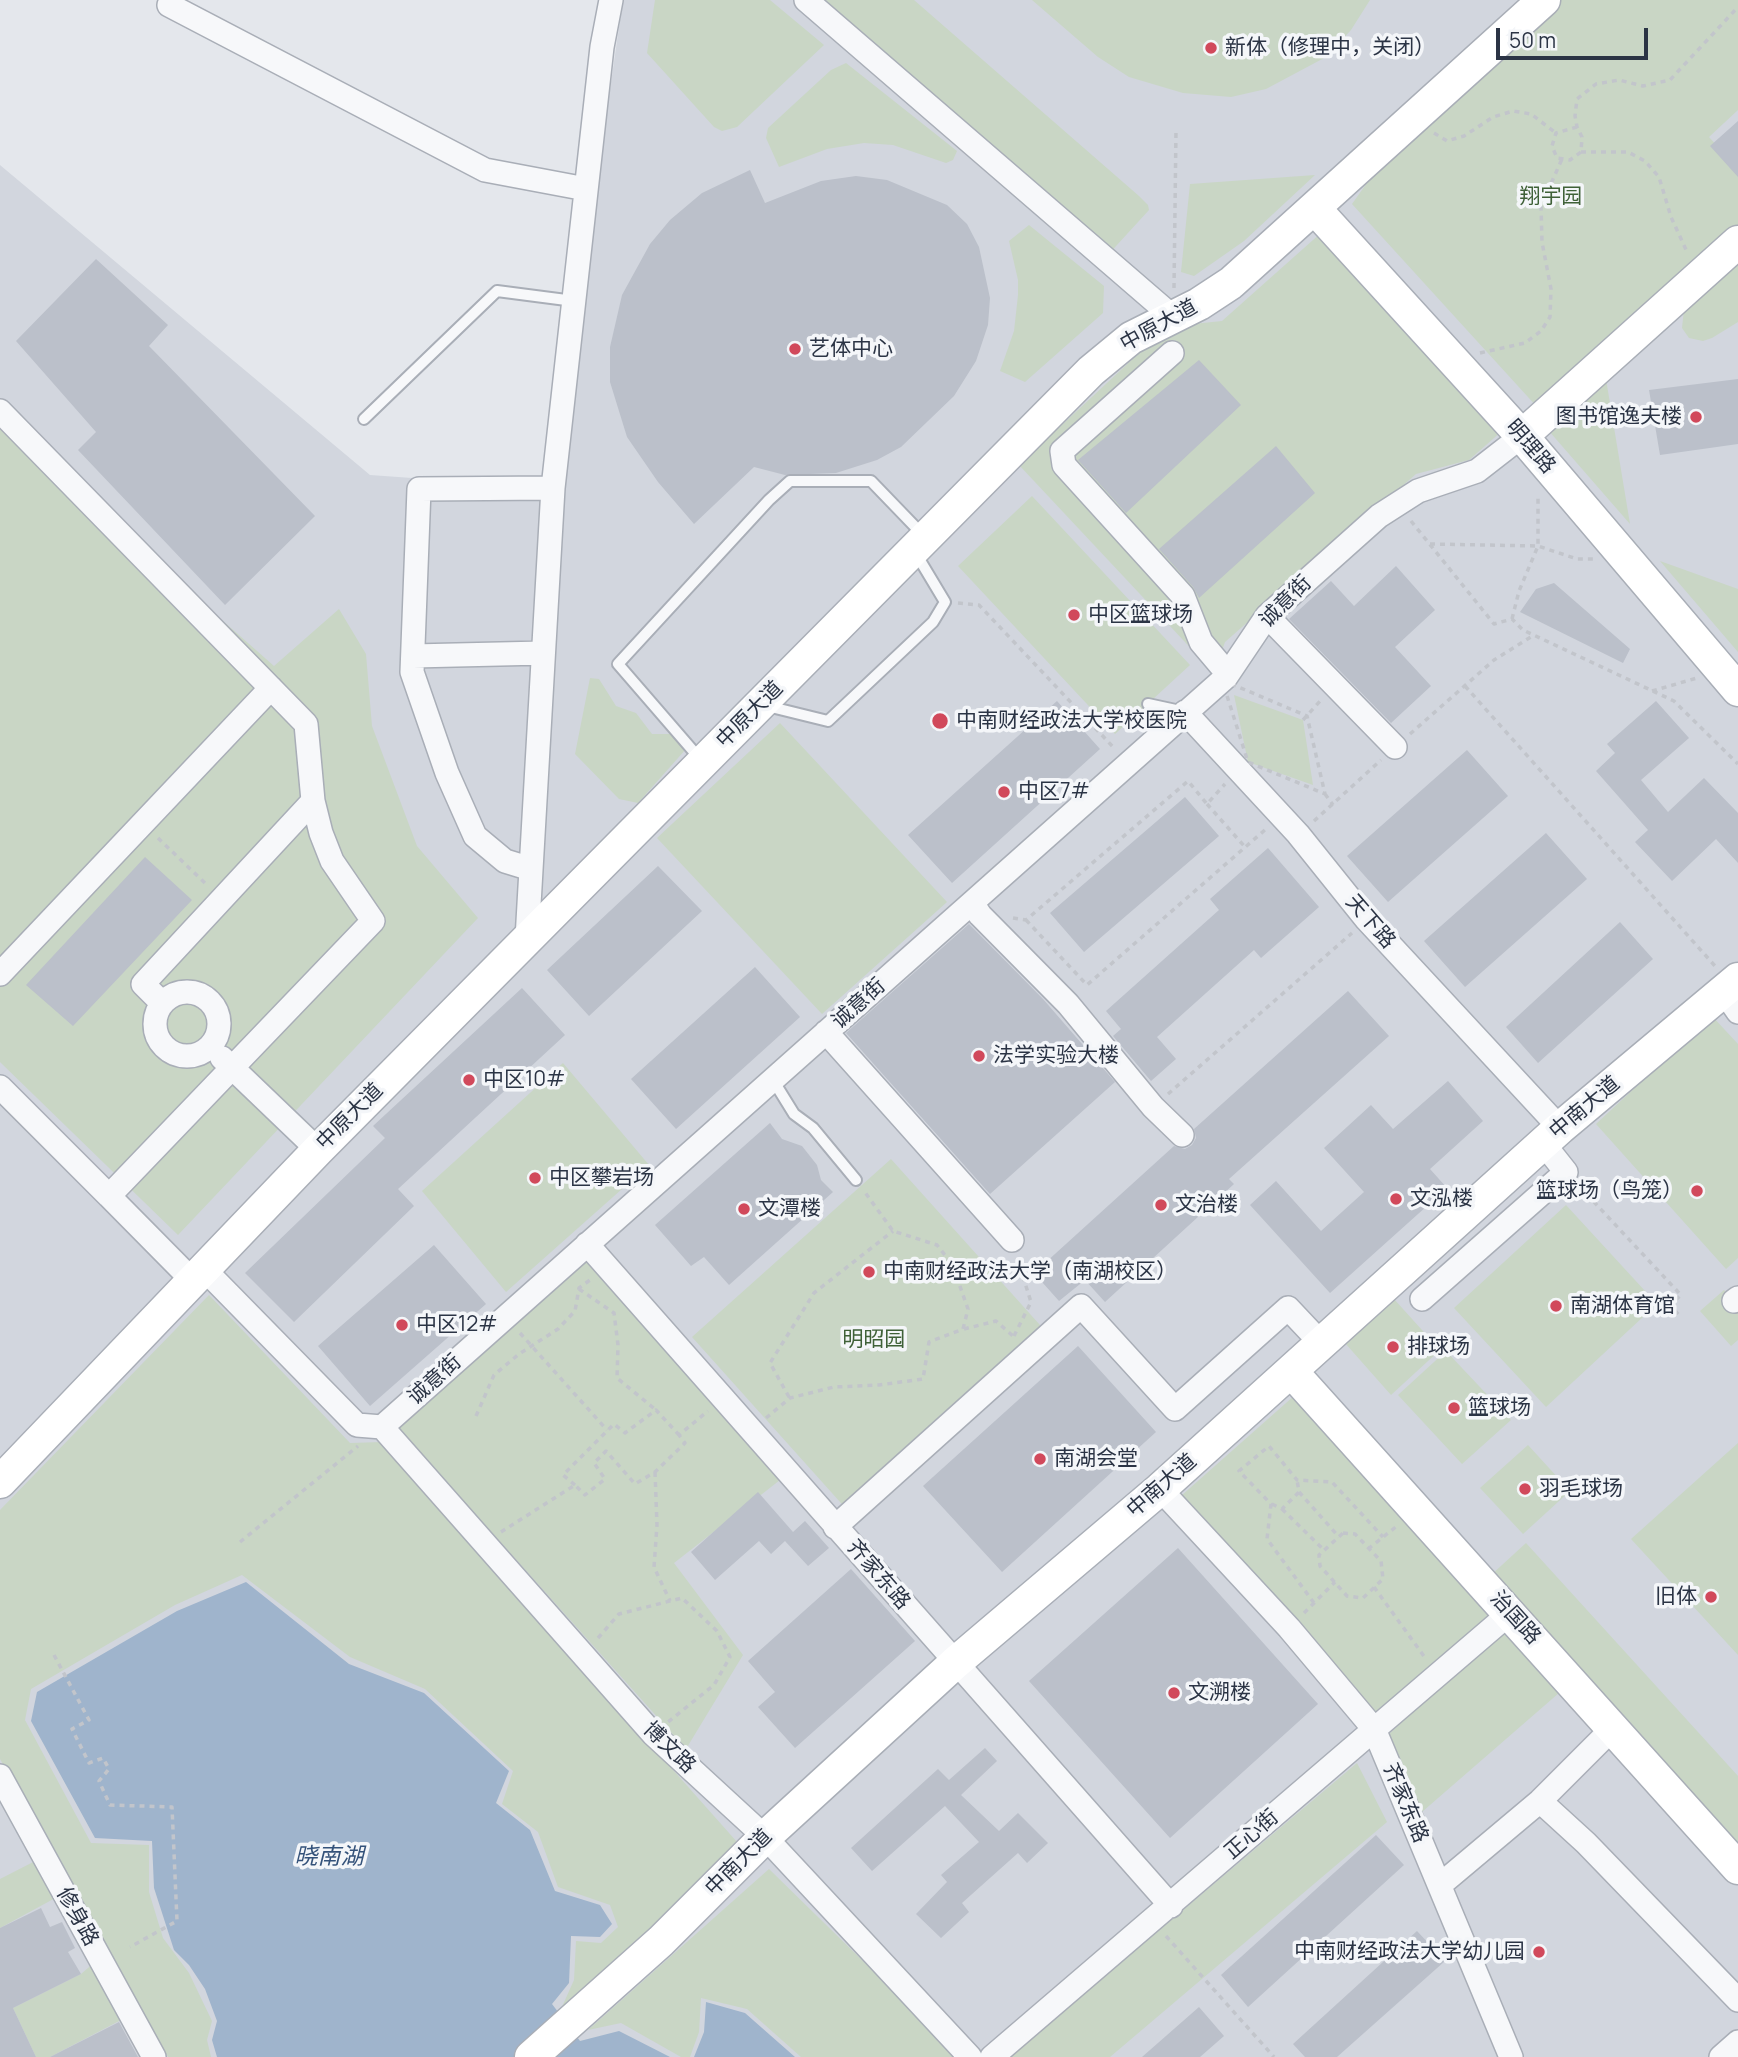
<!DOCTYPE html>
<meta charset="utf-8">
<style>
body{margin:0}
#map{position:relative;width:1738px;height:2057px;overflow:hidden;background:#e4e7ec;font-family:Manrope,sans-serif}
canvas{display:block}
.scale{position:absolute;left:1496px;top:28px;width:152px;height:32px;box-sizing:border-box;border:4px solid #2b3445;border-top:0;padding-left:9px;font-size:21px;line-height:24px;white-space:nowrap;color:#2b3445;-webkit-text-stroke:5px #f4f6f9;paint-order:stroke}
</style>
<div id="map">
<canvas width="1738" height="2057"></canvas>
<div class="scale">50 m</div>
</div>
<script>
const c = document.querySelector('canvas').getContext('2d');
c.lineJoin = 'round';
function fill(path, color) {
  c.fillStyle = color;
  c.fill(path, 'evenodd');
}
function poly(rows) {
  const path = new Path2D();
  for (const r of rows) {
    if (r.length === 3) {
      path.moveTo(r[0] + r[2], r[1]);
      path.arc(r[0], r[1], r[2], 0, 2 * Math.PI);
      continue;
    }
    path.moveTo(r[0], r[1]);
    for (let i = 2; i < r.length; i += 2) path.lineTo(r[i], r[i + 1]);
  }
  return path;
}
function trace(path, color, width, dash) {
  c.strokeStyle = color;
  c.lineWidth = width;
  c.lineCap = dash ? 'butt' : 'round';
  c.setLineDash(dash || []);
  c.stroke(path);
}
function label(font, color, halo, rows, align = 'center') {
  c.font = font + ' Manrope,"Noto Sans SC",sans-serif';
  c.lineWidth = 7;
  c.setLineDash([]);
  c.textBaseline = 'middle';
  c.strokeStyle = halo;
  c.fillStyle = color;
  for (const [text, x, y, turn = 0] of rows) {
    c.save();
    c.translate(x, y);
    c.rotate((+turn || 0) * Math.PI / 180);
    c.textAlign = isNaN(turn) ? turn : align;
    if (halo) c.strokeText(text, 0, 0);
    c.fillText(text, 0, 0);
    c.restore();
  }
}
fill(poly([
 [623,0,1738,0,1738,2057,0,2057,0,165,370,475,552,488]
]), '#d2d6de');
fill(poly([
 [655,0,770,0,824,45,737,127,722,131,714,127,647,53],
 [808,0,914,0,1139,196,1148,205,1149,210,1106,257],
 [1032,0,1370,0,1351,30,1326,57,1266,89,1231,97,1183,93,1129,77,1098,57],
 [1548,0,1738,0,1738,110,1709,137,1738,169,1738,226,1538,408,1352,204,1409,124],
 [846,63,957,151,953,160,946,163,893,145,864,143,827,149,779,167,766,138,768,128,831,70],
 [1315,175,1244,241,1194,276,1181,272,1190,184],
 [1029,225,1104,286,1103,313,1025,382,1000,371,1014,331,1018,295,1018,280,1009,241],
 [1322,232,1502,431,1469,460,1416,474,1225,642,1214,673,1019,465,1152,341,1193,324,1222,321],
 [1738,258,1738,322,1712,338,1703,341,1689,338,1682,328,1684,309],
 [1604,367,1630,524,1542,423],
 [0,424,274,666,339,609,366,654,372,726,417,846,478,918,178,1235,0,1062],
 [1032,496,1190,665,1115,734,958,566],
 [1660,561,1738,589,1738,652],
 [590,678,599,679,616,706,636,713,652,734,670,734,686,749,638,803,619,799,575,754],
 [1234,695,1303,720,1313,785,1248,762],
 [780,723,947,902,822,1014,657,838],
 [1712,1016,1738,1044,1738,1258,1726,1269,1596,1124],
 [563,1063,649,1165,506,1292,422,1191],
 [891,1159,1057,1344,858,1522,692,1337],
 [1566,1205,1657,1304,1546,1407,1454,1308],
 [585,1258,780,1480,674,1563,743,1655,686,1749,397,1427],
 [1724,1290,1738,1306,1738,1340,1731,1346,1700,1311],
 [209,1295,350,1443,382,1442,745,1851,561,2009,574,1980,576,1941,601,1943,618,1927,610,1905,558,1887,538,1832,502,1804,513,1771,425,1689,350,1657,242,1575,175,1605,31,1689,25,1720,91,1843,149,1845,149,1892,163,1938,189,1973,212,2021,207,2040,211,2057,168,2057,0,1759,0,1510],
 [1394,1299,1440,1350,1391,1395,1345,1343],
 [1446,1351,1511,1420,1462,1464,1398,1395],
 [1312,1380,1490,1576,1526,1543,1738,1776,1738,1854,1509,1600,1378,1714,1181,1496],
 [1738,1443,1738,1655,1631,1539],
 [1528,1445,1570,1491,1523,1534,1480,1488],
 [1510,1621,1567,1686,1407,1825,1373,1749],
 [1357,1763,1387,1822,1110,2057,1009,2057],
 [41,1858,59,1896,0,1928,0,1879],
 [769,1869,961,2057,801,2057,747,2009,701,1998,699,2032,690,2057,681,2057,621,2023,588,2030],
 [95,1962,123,2019,50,2057,36,2057,13,2008,81,1974]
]), '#c9d6c5');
fill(poly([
 [246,1582,349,1664,424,1693,509,1771,496,1803,530,1830,555,1891,600,1905,612,1924,600,1937,571,1936,569,1983,552,2004,580,2041,619,2031,670,2057,217,2057,212,2040,217,2021,205,1989,189,1965,174,1950,154,1888,152,1841,95,1838,31,1721,37,1692,177,1611],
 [706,2002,745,2013,795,2057,694,2057,704,2032]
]), '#9fb4cc');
fill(poly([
 [1738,121,1738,177,1710,146],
 [750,170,765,203,821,181,856,176,887,180,947,205,967,224,979,247,990,298,988,325,976,361,954,396,901,447,877,460,836,473,785,475,754,467,694,524,658,482,627,437,610,382,610,347,622,295,650,244,670,220,702,193],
 [96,259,168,325,149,346,315,516,225,605,78,450,96,432,16,341],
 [1199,360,1241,405,1126,513,1078,460],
 [1738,379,1738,444,1660,455,1649,390],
 [1276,446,1315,493,1199,598,1193,587,1159,549],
 [1396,566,1435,610,1395,647,1431,686,1391,723,1289,619,1331,581,1354,606],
 [1554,583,1630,649,1623,663,1520,612,1536,589],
 [1057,701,1100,749,952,883,908,835],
 [1656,701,1689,738,1641,780,1668,812,1704,778,1738,813,1738,863,1716,839,1672,881,1635,842,1648,830,1596,771,1615,753,1607,744],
 [1467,750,1508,796,1388,902,1347,856],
 [1185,797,1219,836,1084,952,1050,913],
 [1546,833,1587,879,1465,987,1424,941],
 [1268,848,1319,907,1261,958,1254,950,1157,1037,1176,1059,1151,1081,1113,1036,1121,1029,1106,1011,1219,910,1210,899],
 [145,857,192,900,73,1026,26,985],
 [658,866,702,911,589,1016,547,970],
 [1620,922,1653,959,1538,1063,1506,1027],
 [969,924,1043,999,1115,1082,990,1194,846,1033],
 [755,967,800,1017,676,1129,631,1079],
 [522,988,565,1035,398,1189,414,1206,294,1322,245,1273,385,1138,373,1126],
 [1348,991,1389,1036,1229,1179,1234,1184,1105,1302,1085,1280,1059,1301,1034,1273,1174,1146,1185,1149,1192,1145,1196,1138,1194,1129],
 [1448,1081,1483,1121,1430,1169,1447,1188,1330,1293,1250,1205,1276,1181,1321,1231,1364,1192,1324,1148,1371,1105,1393,1129],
 [770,1123,782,1139,802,1146,817,1165,821,1180,833,1192,729,1285,704,1257,691,1266,655,1225],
 [434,1245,486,1304,370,1406,318,1346],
 [1078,1346,1156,1432,1002,1572,923,1486],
 [758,1492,793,1532,805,1521,829,1548,808,1566,785,1541,771,1554,759,1541,715,1580,691,1552],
 [1178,1548,1318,1704,1170,1838,1029,1681],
 [851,1569,915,1641,795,1748,758,1707,775,1692,748,1661],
 [985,1748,997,1761,961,1795,999,1831,1018,1813,1048,1843,1027,1863,1018,1853,962,1903,969,1912,941,1938,916,1914,947,1882,941,1875,979,1842,945,1806,872,1871,851,1848,938,1769,949,1780],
 [1376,1835,1404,1865,1248,2007,1221,1975],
 [41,1908,50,1927,62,1922,75,1948,68,1952,81,1974,13,2008,36,2057,0,2057,0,1928],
 [1417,1931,1445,1961,1337,2057,1305,2057,1293,2044],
 [1199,2007,1224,2036,1200,2057,1142,2057],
 [119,2022,138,2057,50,2057]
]), '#bbc0ca');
const lane = poly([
 [364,419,497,291,574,301],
 [1148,704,1185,712],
 [767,706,828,721,933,622,945,602,915,552],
 [701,760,618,664,769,500,790,481,871,481,925,537],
 [773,1080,794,1114,813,1128,856,1180]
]);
const street = poly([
 [806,0,1173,317],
 [169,5,485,170,586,189],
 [1172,353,1062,451,1064,465,1183,596,1201,642,1228,674],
 [0,411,306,724,313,801,321,833,332,861,373,921,109,1196,0,1087],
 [1267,616,1395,747],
 [413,656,543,653],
 [1185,712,1298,834,1367,920,1560,1128],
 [531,869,505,861,475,836,447,773,412,672,419,489,553,488],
 [972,903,980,915,1068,1004,1153,1107,1182,1135],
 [527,939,553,488,602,47,611,0],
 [0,974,271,688],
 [187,1024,32],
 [1724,992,1738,1012],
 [162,1003,143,984,313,801],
 [826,1032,1012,1240],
 [222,1058,318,1150],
 [109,1196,193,1281],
 [587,1244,1171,1906],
 [204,1269,357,1425,382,1427,1226,677,1267,616,1379,516,1418,491,1477,471,1522,436],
 [1422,1299,1566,1172,1543,1143],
 [1734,1301,1738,1298],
 [382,1427,653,1734,765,1837,970,2057],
 [1160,1489,1289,1628,1374,1729,1511,2057],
 [835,1527,1081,1306,1175,1409,1288,1308,1321,1343],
 [0,1776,154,2057],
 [1540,1801,1586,1843,1738,2000],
 [1440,1885,1540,1801,1613,1728],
 [992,2057,1510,1613],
 [1721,2057,1738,2042]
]);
const secondary = poly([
 [1316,210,1522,436,1738,690],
 [1522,436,1738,242],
 [1291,1371,1738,1868],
 [0,1482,318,1150,1091,371,1131,338,1199,304,1231,283,1544,0],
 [531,2057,661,1941,765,1837,955,1663,1160,1489,1560,1128,1738,979]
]);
trace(lane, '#a9aeb7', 14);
trace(street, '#a9aeb7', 26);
trace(secondary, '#a9aeb7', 35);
trace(poly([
 [1577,127,1556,133,1552,146,1557,158,1570,160,1581,152,1582,137,1577,127,1575,116,1577,99,1596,84,1619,80,1643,86,1670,80,1738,7],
 [1434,133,1447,141,1464,136,1493,117,1513,111,1531,114,1556,133],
 [1581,152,1628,152,1645,161,1659,177,1671,217,1688,254],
 [1174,288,1176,130],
 [1480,353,1525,343,1541,331,1550,317,1551,289,1542,242,1541,206,1562,159],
 [1411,521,1494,624,1512,619,1523,630,1674,701,1738,764],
 [1430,544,1538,546,1577,559,1593,559],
 [958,603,979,605,1115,749],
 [1512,619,1519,591,1538,546,1538,496],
 [1222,680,1307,716,1325,794,1248,762,1222,680],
 [1465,686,1715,966],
 [1652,691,1697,678],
 [1303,720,1321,700],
 [1410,734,1494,660,1534,635],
 [1325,794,1333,805],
 [1207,804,1245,847],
 [1314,821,1381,760],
 [158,838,208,886],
 [1013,918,1026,920,1188,781,1207,804,1225,784],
 [1026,920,1087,985,1266,829],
 [1168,1094,1352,933],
 [1580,1187,1681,1295,1670,1305,1679,1315],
 [579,1289,614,1313,618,1345,617,1378,656,1410],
 [964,1329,996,1321,1013,1336],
 [520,1333,607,1430],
 [1014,1336,1031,1302,1017,1258],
 [789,1397,770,1363,814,1293,893,1231],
 [476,1416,494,1375,519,1354,558,1329,575,1311,579,1288,590,1280],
 [766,1418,790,1398,834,1387,879,1385,923,1379,929,1342,963,1329,968,1309,952,1264,937,1245,893,1231,864,1191],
 [655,1472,657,1525,654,1567,670,1601],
 [575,1485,563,1475,614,1424,625,1433,656,1410,679,1435],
 [1299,1492,1339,1537],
 [1272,1504,1282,1509,1299,1492,1297,1480],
 [1282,1509,1324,1550],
 [501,1532,575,1485,585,1495,605,1479,594,1463,606,1451,635,1484,655,1472,685,1443,679,1435,708,1411],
 [1343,1533,1355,1534,1381,1561,1383,1579,1363,1598,1347,1596,1320,1566,1319,1555,1343,1533],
 [240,1542,358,1446],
 [1368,1549,1397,1526],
 [1374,1587,1426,1659],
 [1314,1603,1267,1539,1271,1504,1239,1471,1269,1446,1297,1480,1332,1482,1383,1537],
 [1304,1613,1335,1582],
 [598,1638,619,1614,682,1598,717,1631,730,1657,714,1685,668,1722],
 [54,1655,89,1720,72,1729,89,1763,103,1758,109,1769,99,1781,110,1805,172,1807,177,1921,130,1947],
 [1166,1936,1274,2057]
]), '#c2c5cb', 3.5, [5, 5]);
trace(lane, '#f7f8fa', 10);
trace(street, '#f7f8fa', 23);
trace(secondary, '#fff', 32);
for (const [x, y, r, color] of [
 [1211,48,7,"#d1495b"],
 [795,349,7,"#d1495b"],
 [1696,417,7,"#d1495b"],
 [1074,615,7,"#d1495b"],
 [940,721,9,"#d1495b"],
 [1004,792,7,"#d1495b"],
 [979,1056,7,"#d1495b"],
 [469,1080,7,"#d1495b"],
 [535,1178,7,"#d1495b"],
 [1697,1191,7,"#d1495b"],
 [1396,1199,7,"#d1495b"],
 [1161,1205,7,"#d1495b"],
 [744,1209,7,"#d1495b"],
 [869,1272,7,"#d1495b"],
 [1556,1306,7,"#d1495b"],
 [402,1325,7,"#d1495b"],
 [1393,1347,7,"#d1495b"],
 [1454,1408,7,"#d1495b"],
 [1040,1459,7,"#d1495b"],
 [1525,1489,7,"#d1495b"],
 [1711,1597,7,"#d1495b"],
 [1174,1693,7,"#d1495b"],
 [1539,1952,7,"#d1495b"]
]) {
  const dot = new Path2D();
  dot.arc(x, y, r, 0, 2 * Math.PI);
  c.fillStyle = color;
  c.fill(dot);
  trace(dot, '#f4f6f9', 2.5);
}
label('21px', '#2b3445', '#f4f6f9', [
 ["新体（修理中，关闭）",1225,48],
 ["艺体中心",809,349],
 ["图书馆逸夫楼",1682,417,"right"],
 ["中区篮球场",1088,615],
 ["中南财经政法大学校医院",956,721],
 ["中区7#",1018,792],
 ["法学实验大楼",993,1056],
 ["中区10#",483,1080],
 ["中区攀岩场",549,1178],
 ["篮球场（鸟笼）",1683,1191,"right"],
 ["文泓楼",1410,1199],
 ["文治楼",1175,1205],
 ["文潭楼",758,1209],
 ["中南财经政法大学（南湖校区）",883,1272],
 ["南湖体育馆",1570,1306],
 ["中区12#",416,1325],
 ["排球场",1407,1347],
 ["篮球场",1468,1408],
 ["南湖会堂",1054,1459],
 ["羽毛球场",1539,1489],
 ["旧体",1697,1597,"right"],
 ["文溯楼",1188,1693],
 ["中南财经政法大学幼儿园",1525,1952,"right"]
], 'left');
label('21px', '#3f6138', '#f4f6f9', [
 ["翔宇园",1551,197],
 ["明昭园",874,1340]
]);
label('21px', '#2b3445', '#f4f6f9', [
 ["中原大道",1159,326,-29],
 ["明理路",1530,447,49],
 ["诚意街",1286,602,-45],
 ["中原大道",750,715,-45],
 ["天下路",1370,922,49],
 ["诚意街",859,1004,-42],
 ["中南大道",1585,1108,-40],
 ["中原大道",350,1117,-45],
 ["诚意街",435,1380,-42],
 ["中南大道",1162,1486,-41],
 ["齐家东路",878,1575,49],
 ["治国路",1515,1618,48],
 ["博文路",669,1748,44],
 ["齐家东路",1405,1803,67],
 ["正心街",1252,1835,-41],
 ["中南大道",739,1863,-45],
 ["修身路",77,1917,61]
]);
label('italic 23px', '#34527a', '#f4f6f9', [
 ["晓南湖",329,1858]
]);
</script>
